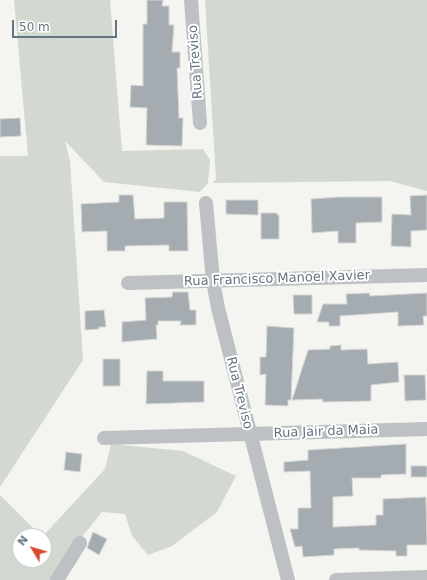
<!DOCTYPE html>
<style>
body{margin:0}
#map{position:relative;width:427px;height:580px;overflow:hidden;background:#f4f4f0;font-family:"DejaVu Sans",sans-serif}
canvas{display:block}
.north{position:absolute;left:12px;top:528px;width:40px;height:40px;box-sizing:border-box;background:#fff;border:1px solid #c1c8cc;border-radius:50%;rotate:308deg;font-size:11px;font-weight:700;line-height:16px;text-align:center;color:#657580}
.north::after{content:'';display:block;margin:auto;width:14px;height:18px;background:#d84a2c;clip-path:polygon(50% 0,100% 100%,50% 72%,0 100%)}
.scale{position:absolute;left:12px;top:20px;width:105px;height:18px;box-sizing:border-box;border:2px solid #657580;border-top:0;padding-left:5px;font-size:12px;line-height:14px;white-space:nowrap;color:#657580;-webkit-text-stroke:3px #fff;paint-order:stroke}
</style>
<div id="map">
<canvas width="427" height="580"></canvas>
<div class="north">N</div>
<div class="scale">50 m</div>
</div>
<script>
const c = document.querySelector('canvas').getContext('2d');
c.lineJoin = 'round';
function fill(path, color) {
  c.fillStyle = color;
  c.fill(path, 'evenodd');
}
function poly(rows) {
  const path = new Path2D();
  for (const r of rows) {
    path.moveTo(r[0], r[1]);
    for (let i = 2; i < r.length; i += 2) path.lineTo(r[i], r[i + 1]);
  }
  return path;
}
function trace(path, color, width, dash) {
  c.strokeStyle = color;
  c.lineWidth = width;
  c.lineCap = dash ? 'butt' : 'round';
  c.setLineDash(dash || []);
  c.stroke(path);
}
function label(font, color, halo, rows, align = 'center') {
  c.font = font + ' "DejaVu Sans",sans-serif';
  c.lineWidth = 4;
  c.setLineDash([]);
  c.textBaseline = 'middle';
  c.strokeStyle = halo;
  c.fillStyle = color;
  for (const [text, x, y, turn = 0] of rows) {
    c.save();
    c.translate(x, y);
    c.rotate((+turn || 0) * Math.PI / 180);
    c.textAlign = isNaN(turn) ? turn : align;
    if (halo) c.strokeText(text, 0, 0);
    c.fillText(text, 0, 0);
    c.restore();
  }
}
fill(poly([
 [14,0,110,0,122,151,203,149,210,160,208,183,200,192,104,182,65,141,70,161,83,360,0,487,0,156,28,156],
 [205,0,427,0,427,191,390,181,213,183,216,179],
 [111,444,183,451,236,476,217,512,172,546,148,555,132,536,125,514,102,512,77,543,53,580,0,580,0,495,41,536,20,536,20,560,44,560,43,536,105,469]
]), '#d3d9d0');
const building = poly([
 [147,0,163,0,162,6,169,6,169,25,174,25,172,52,180,52,180,68,177,68,179,118,183,118,182,146,146,145,147,108,130,107,131,85,143,86,143,24,147,24,147,0],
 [20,118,21,136,0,137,0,119,20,118],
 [119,195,133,195,135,219,164,218,164,202,187,202,188,251,169,251,169,245,125,246,125,251,107,251,107,231,82,232,81,204,119,202,119,195],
 [427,195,427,230,411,231,411,247,391,246,392,214,411,215,410,196,427,195],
 [339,197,382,197,382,222,356,223,356,243,338,243,338,231,312,233,311,199,339,197],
 [226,200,258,200,258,215,226,214,226,200],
 [261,213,277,213,277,215,279,215,279,239,261,239,261,213],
 [173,292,188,292,190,310,196,310,196,325,180,325,181,321,158,321,158,325,156,325,157,339,122,342,122,322,146,320,145,298,172,297,173,292],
 [369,293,370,296,427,293,427,316,423,316,424,325,398,326,398,312,340,316,340,326,329,326,329,322,317,322,323,304,347,304,346,294,369,293],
 [293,295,312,295,312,314,294,314,293,295],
 [104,310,106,327,99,327,99,329,85,330,85,311,104,310],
 [267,326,294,328,291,400,288,400,288,406,265,405,266,374,260,375,260,357,266,357,267,326],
 [341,345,341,350,367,349,368,364,398,362,399,382,371,385,371,401,323,402,322,399,292,400,308,350,330,349,330,346,341,345],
 [103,359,120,359,120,386,103,386,103,359],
 [147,371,163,371,163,381,204,381,204,402,146,404,147,371],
 [404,375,425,375,426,400,405,401,404,375],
 [406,444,406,474,381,475,381,478,352,478,353,496,333,497,333,527,376,525,376,515,383,515,383,499,426,497,427,545,407,545,407,556,396,556,396,551,359,550,359,548,334,549,334,555,303,557,302,546,295,547,290,529,298,529,298,508,311,508,310,471,284,472,284,462,308,460,308,450,406,444],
 [66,452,82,454,80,472,64,470,66,452],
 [411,466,427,466,427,477,411,477,411,466],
 [93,532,107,539,99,555,87,548,93,532]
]);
fill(building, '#a4acb1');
trace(building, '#d5d5d3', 1);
trace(poly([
 [191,0,200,123],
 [206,203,213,281,218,308,288,580],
 [128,283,427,275],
 [104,438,427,429],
 [57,580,80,543],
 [336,580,427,577]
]), '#bdc1c4', 14);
label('13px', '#657580', '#fff', [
 ["Rua Treviso",196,62,-94],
 ["Rua Francisco Manoel Xavier",277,279,-2],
 ["Rua Treviso",239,393,76],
 ["Rua Jair da Maia",326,432,-2]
]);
</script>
